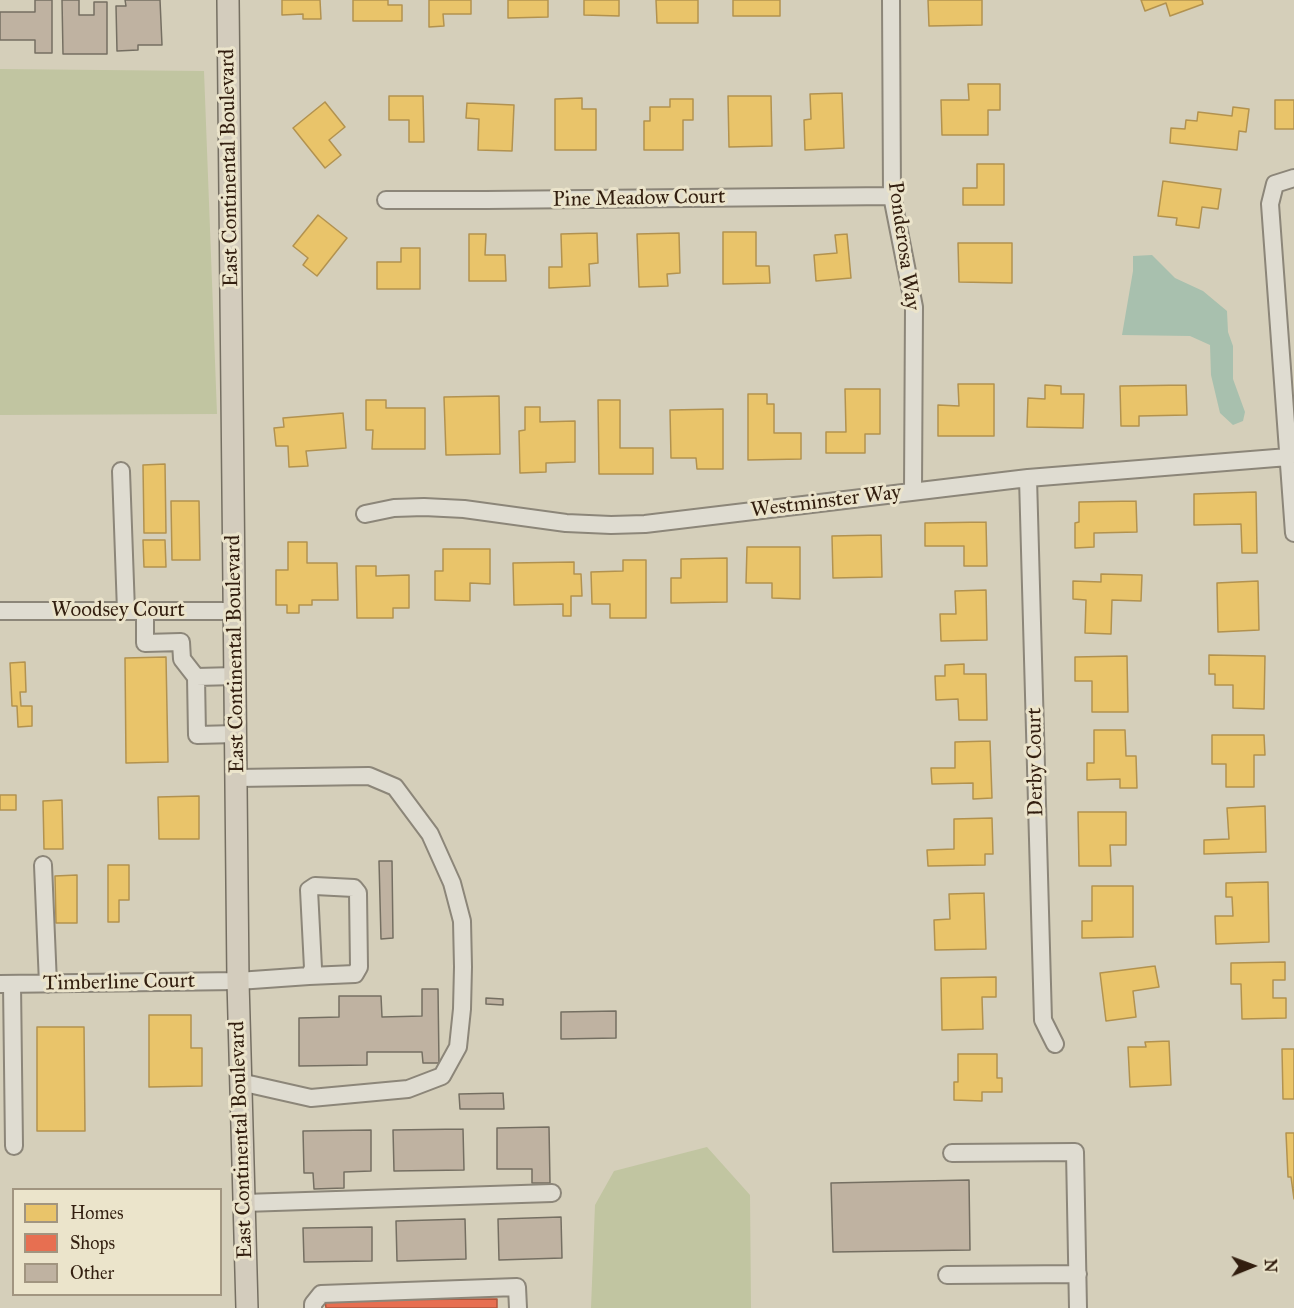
<!DOCTYPE html>
<style>
body{margin:0}
#map{position:relative;width:1294px;height:1308px;overflow:hidden;background:#d5cfba;font-family:"IM FELL Great Primer",serif}
canvas{display:block}
.legend{position:absolute;left:12px;top:1188px;width:210px;height:108px;box-sizing:border-box;background:#ebe4cb;border:2px solid #a19580;margin:0;padding:8px 10px;list-style:none;font-size:18px;color:#321e0f}
.legend li{display:flex;align-items:center;gap:12px;height:30px}
.legend b{width:30px;border:2px solid #a19580}
.north{position:absolute;left:1222px;top:1236px;width:60px;height:60px;-webkit-text-stroke:4px #ebe4cb;paint-order:stroke;rotate:89deg;font-size:16px;font-weight:700;line-height:24px;text-align:center;color:#321e0f}
.north::after{content:'';display:block;margin:auto;width:21px;height:27px;background:#321e0f;clip-path:polygon(50% 0,100% 100%,50% 72%,0 100%)}
</style>
<div id="map">
<canvas width="1294" height="1308"></canvas>
<ul class="legend">
<li><b style="height:16px;background:#e9c46a"></b>Homes</li>
<li><b style="height:16px;background:#e76f51"></b>Shops</li>
<li><b style="height:16px;background:#bfb2a1"></b>Other</li>
</ul>
<div class="north">N</div>
</div>
<script>
const c = document.querySelector('canvas').getContext('2d');
c.lineJoin = 'round';
function fill(path, color) {
  c.fillStyle = color;
  c.fill(path, 'evenodd');
}
function poly(rows) {
  const path = new Path2D();
  for (const r of rows) {
    path.moveTo(r[0], r[1]);
    for (let i = 2; i < r.length; i += 2) path.lineTo(r[i], r[i + 1]);
  }
  return path;
}
function trace(path, color, width, dash) {
  c.strokeStyle = color;
  c.lineWidth = width;
  c.lineCap = dash ? 'butt' : 'round';
  c.setLineDash(dash || []);
  c.stroke(path);
}
function label(font, color, halo, rows, align = 'center') {
  c.font = font + ' "IM FELL Great Primer",serif';
  c.lineWidth = 6;
  c.setLineDash([]);
  c.textBaseline = 'middle';
  c.strokeStyle = halo;
  c.fillStyle = color;
  for (const [text, x, y, turn = 0] of rows) {
    c.save();
    c.translate(x, y);
    c.rotate((+turn || 0) * Math.PI / 180);
    c.textAlign = isNaN(turn) ? turn : align;
    if (halo) c.strokeText(text, 0, 0);
    c.fillText(text, 0, 0);
    c.restore();
  }
}
fill(poly([
 [0,69,204,71,217,414,0,415],
 [707,1147,750,1195,751,1308,591,1308,595,1205,614,1171]
]), '#c1c5a1');
fill(poly([
 [1152,255,1175,278,1203,291,1227,311,1228,332,1233,346,1233,379,1245,412,1243,421,1233,425,1220,413,1211,375,1210,345,1190,336,1122,335,1133,271,1133,256]
]), '#a8c0ae');
const homes = poly([
 [282,0,320,0,321,19,303,19,303,14,282,15,282,0],
 [353,0,388,0,388,5,402,5,402,21,353,21,353,0],
 [429,0,471,0,471,14,443,14,444,26,429,27,429,0],
 [508,0,548,0,548,17,508,18,508,0],
 [584,0,619,0,619,16,584,15,584,0],
 [656,0,698,0,698,23,657,23,656,0],
 [733,0,780,0,780,16,733,16,733,0],
 [928,0,982,0,982,25,929,26,928,0],
 [1141,0,1202,0,1203,4,1170,16,1166,3,1145,11,1141,0],
 [968,84,1000,84,1000,110,988,110,988,135,942,135,941,100,969,100,968,84],
 [842,93,844,148,805,150,804,120,811,119,810,94,842,93],
 [389,96,423,96,424,142,409,142,409,120,389,120,389,96],
 [728,96,771,96,772,146,729,147,728,96],
 [582,98,582,109,596,109,596,150,555,150,555,99,582,98],
 [670,99,693,99,693,120,683,120,683,150,644,150,644,121,650,121,650,107,670,107,670,99],
 [1275,100,1294,100,1294,129,1275,129,1275,100],
 [325,102,345,127,329,140,341,155,325,168,293,128,325,102],
 [467,103,514,105,512,151,478,150,479,119,466,118,467,103],
 [1233,107,1249,109,1246,132,1239,131,1237,150,1170,143,1171,128,1185,129,1186,120,1197,121,1198,112,1232,116,1233,107],
 [977,164,1004,164,1004,205,963,205,963,188,977,188,977,164],
 [1163,181,1221,189,1218,209,1202,207,1199,228,1176,225,1177,218,1158,216,1163,181],
 [318,215,347,238,317,276,303,265,308,258,293,246,318,215],
 [723,232,756,232,756,266,769,266,770,283,723,284,723,232],
 [597,233,598,263,589,264,590,286,549,288,549,267,562,267,561,234,597,233],
 [679,233,680,273,667,274,668,286,639,287,637,234,679,233],
 [469,234,486,234,485,255,505,255,506,281,469,281,469,234],
 [847,234,851,278,816,281,814,255,837,253,835,235,847,234],
 [958,243,1012,243,1012,283,959,282,958,243],
 [401,248,420,248,420,289,377,289,377,262,401,262,401,248],
 [958,384,994,384,994,436,938,436,938,405,959,406,958,384],
 [1045,385,1061,386,1061,394,1084,394,1083,428,1027,427,1028,398,1045,399,1045,385],
 [1186,385,1187,415,1139,416,1139,426,1121,426,1120,386,1186,385],
 [845,389,880,389,880,434,865,434,865,453,826,453,826,432,846,432,845,389],
 [748,394,767,394,767,404,774,404,774,433,801,433,801,459,748,460,748,394],
 [499,396,500,454,446,455,444,397,499,396],
 [366,400,386,400,386,408,425,408,425,449,372,449,373,430,366,430,366,400],
 [598,400,620,400,620,448,653,448,653,474,599,474,598,400],
 [525,407,540,407,540,422,575,421,575,462,546,463,546,472,520,473,519,431,525,430,525,407],
 [723,409,723,469,697,469,696,458,671,458,670,410,723,409],
 [343,413,346,448,306,451,308,466,289,467,288,446,276,446,274,428,284,427,283,418,343,413],
 [165,464,166,533,144,533,143,465,165,464],
 [1256,492,1257,553,1242,553,1241,524,1194,525,1194,494,1256,492],
 [171,501,199,501,200,560,172,560,171,501],
 [1136,501,1137,532,1094,533,1094,547,1075,548,1075,523,1079,522,1079,502,1136,501],
 [986,522,987,566,964,566,964,546,925,546,925,523,986,522],
 [881,535,882,577,833,578,832,536,881,535],
 [143,540,165,540,166,567,144,567,143,540],
 [288,542,307,542,307,563,337,563,338,600,312,600,312,605,299,605,299,613,287,613,287,605,276,605,276,570,288,570,288,542],
 [747,547,800,547,800,599,772,598,772,583,746,583,747,547],
 [443,549,490,549,490,584,470,583,470,601,435,600,435,571,443,571,443,549],
 [727,558,727,602,671,603,671,578,681,578,681,559,727,558],
 [623,560,646,560,646,618,610,618,610,604,592,604,591,572,623,571,623,560],
 [574,562,574,574,581,574,582,596,571,596,571,616,563,616,563,604,514,605,513,563,574,562],
 [356,566,376,566,376,576,409,575,409,608,393,608,393,618,357,618,356,566],
 [1101,574,1142,575,1141,601,1112,600,1111,634,1085,633,1086,600,1073,599,1073,581,1101,582,1101,574],
 [1258,581,1259,630,1218,632,1217,583,1258,581],
 [986,590,987,640,941,641,940,614,956,614,955,591,986,590],
 [1209,655,1265,656,1264,709,1233,708,1233,685,1215,685,1215,674,1209,674,1209,655],
 [1127,656,1128,712,1092,712,1092,681,1075,681,1075,657,1127,656],
 [166,657,168,762,126,763,125,658,166,657],
 [25,662,26,692,20,692,21,706,32,706,32,726,18,727,17,706,12,706,10,663,25,662],
 [964,664,964,674,986,674,987,720,959,720,958,699,936,700,935,676,945,676,945,665,964,664],
 [1094,730,1125,730,1126,756,1136,756,1137,788,1120,788,1120,779,1087,780,1087,763,1094,763,1094,730],
 [1212,735,1264,735,1265,755,1254,755,1254,787,1226,787,1226,764,1212,764,1212,735],
 [990,741,992,798,973,799,973,783,932,784,931,768,955,768,955,742,990,741],
 [0,795,16,795,16,810,0,810,0,795],
 [199,796,199,839,159,839,158,797,199,796],
 [62,800,63,849,44,849,43,801,62,800],
 [1265,806,1266,852,1204,854,1204,840,1229,839,1227,808,1265,806],
 [1078,812,1126,812,1126,845,1110,845,1111,866,1079,866,1078,812],
 [992,818,993,854,985,854,985,865,928,866,927,850,954,849,954,819,992,818],
 [108,865,129,865,129,900,119,900,119,922,108,922,108,865],
 [77,875,77,923,56,923,55,876,77,875],
 [1268,882,1269,942,1216,944,1215,916,1233,916,1232,897,1226,897,1226,883,1268,882],
 [1092,886,1133,886,1133,937,1082,938,1082,921,1092,921,1092,886],
 [984,893,986,949,935,950,934,920,950,919,949,894,984,893],
 [1285,962,1285,980,1273,980,1273,998,1286,998,1286,1018,1242,1019,1241,984,1231,984,1231,963,1285,962],
 [1155,966,1159,987,1133,991,1136,1017,1106,1021,1100,973,1155,966],
 [996,977,996,997,982,997,983,1029,942,1030,941,978,996,977],
 [149,1015,191,1015,191,1048,202,1048,202,1086,149,1087,149,1015],
 [37,1027,84,1027,85,1131,37,1131,37,1027],
 [1169,1041,1171,1085,1130,1087,1128,1047,1146,1047,1145,1042,1169,1041],
 [1282,1049,1294,1049,1294,1099,1283,1099,1282,1049],
 [958,1054,997,1054,997,1078,1002,1078,1002,1092,982,1092,982,1101,954,1100,954,1082,958,1082,958,1054],
 [1286,1133,1294,1133,1294,1199,1291,1177,1288,1177,1286,1133]
]);
fill(homes, '#e9c46a');
trace(homes, '#b2924f', 1.5);
const shops = poly([
 [497,1299,497,1308,326,1308,325,1300,497,1299]
]);
fill(shops, '#e76f51');
trace(shops, '#b1573d', 1.5);
const building = poly([
 [35,0,52,0,52,53,35,53,35,40,0,40,0,12,35,12,35,0],
 [62,0,79,0,79,15,94,15,94,2,107,2,107,54,63,54,62,0],
 [125,0,160,0,162,45,138,45,138,50,117,51,116,6,126,6,125,0],
 [379,861,392,861,393,938,381,939,379,861],
 [422,989,438,989,439,1063,423,1063,422,1052,367,1052,367,1065,299,1066,299,1018,339,1017,339,996,381,996,382,1017,422,1016,422,989],
 [486,998,503,999,503,1005,486,1004,486,998],
 [616,1011,616,1038,561,1039,561,1012,616,1011],
 [503,1093,504,1109,460,1109,459,1094,503,1093],
 [549,1127,550,1183,532,1183,532,1169,497,1169,497,1128,549,1127],
 [463,1129,464,1170,394,1171,393,1130,463,1129],
 [371,1130,371,1171,344,1172,344,1188,314,1189,313,1173,304,1173,303,1131,371,1130],
 [969,1180,970,1250,833,1252,831,1183,969,1180],
 [561,1217,562,1258,499,1260,498,1219,561,1217],
 [465,1219,466,1259,397,1261,396,1221,465,1219],
 [372,1227,372,1261,304,1262,303,1228,372,1227]
]);
fill(building, '#bfb2a1');
trace(building, '#756f62', 1.5);
const minor = poly([
 [891,0,892,196,914,307,913,491],
 [1294,178,1275,184,1270,204,1294,533],
 [386,200,486,200,892,196],
 [121,471,126,611],
 [1028,478,1043,1020,1055,1044],
 [365,514,394,508,424,507,464,509,566,523,611,525,645,524,1028,478,1288,457],
 [0,611,235,611],
 [145,611,145,643,181,642,182,659,196,677],
 [236,676,196,677,197,735,236,734],
 [237,778,369,776,395,787,430,834,452,883,462,921,463,967,462,1009,458,1047,442,1076,408,1089,311,1098,240,1082],
 [43,865,48,984],
 [0,984,238,981,309,976,313,968,309,890,315,886,354,888,358,893,359,967,355,974,309,976],
 [12,984,14,1146],
 [952,1153,1075,1152,1078,1308],
 [244,1203,552,1193],
 [947,1275,1078,1274],
 [313,1308,313,1304,321,1294,517,1287,518,1308]
]);
const major = poly([
 [228,0,238,981,247,1308]
]);
trace(minor, '#8c8679', 20);
trace(major, '#756f62', 24);
trace(minor, '#dfdcd1', 16);
trace(major, '#d3ccbd', 21);
label('21px', '#321e0f', '#ebe4cb', [
 ["East Continental Boulevard",230,168,-91],
 ["Pine Meadow Court",639,199,-1],
 ["Ponderosa Way",903,246,82],
 ["Westminster Way",826,502,-7],
 ["Woodsey Court",118,611],
 ["East Continental Boulevard",236,654,-91],
 ["Derby Court",1036,762,-91],
 ["Timberline Court",119,983,-1],
 ["East Continental Boulevard",242,1140,-92]
]);
</script>
